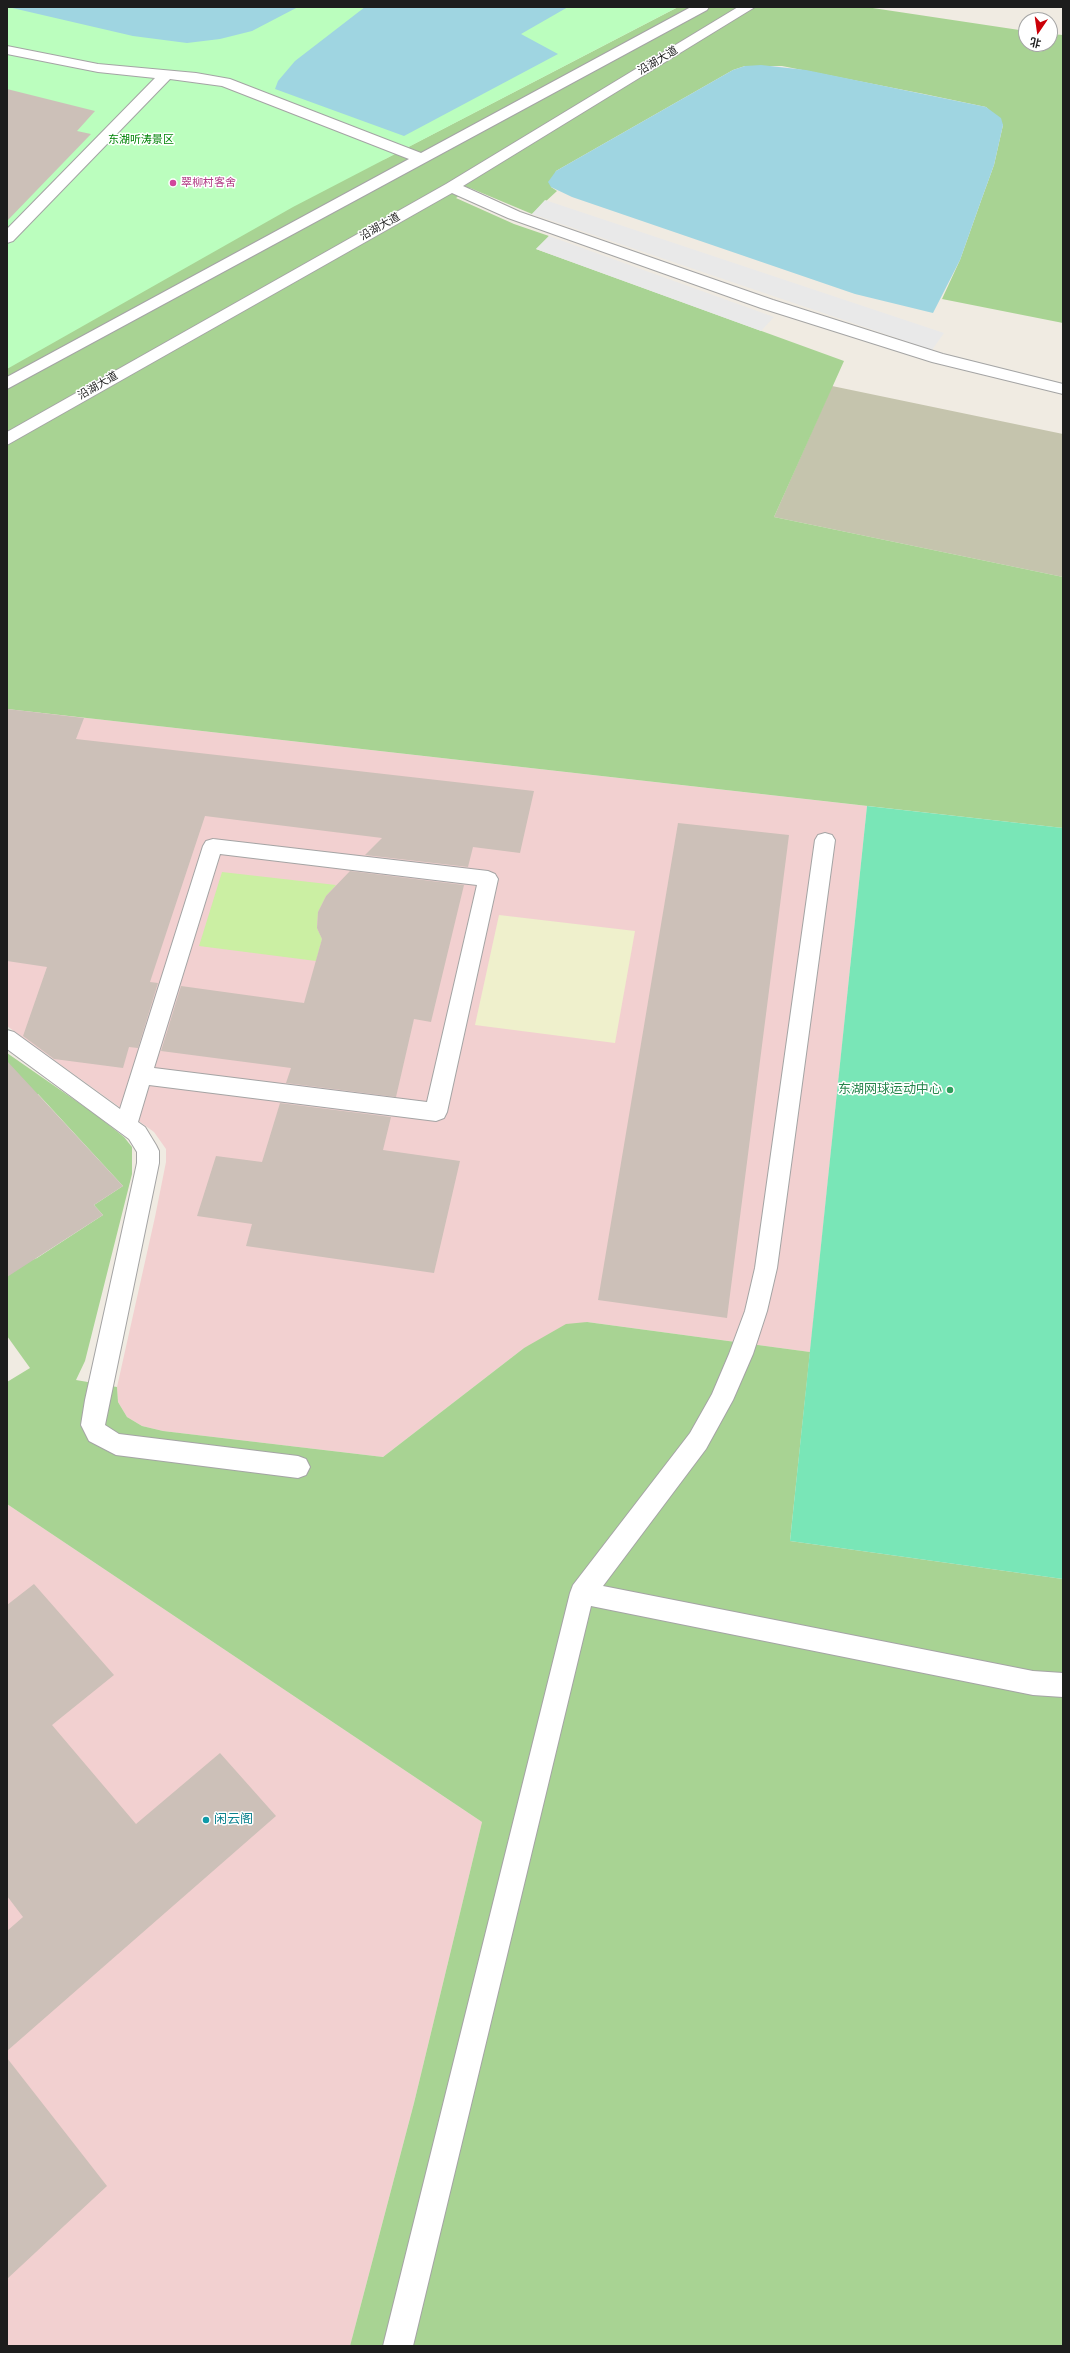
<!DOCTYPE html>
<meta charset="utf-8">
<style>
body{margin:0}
#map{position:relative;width:1070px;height:2353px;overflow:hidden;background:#f0ebe2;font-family:"DM Sans","Noto Sans SC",sans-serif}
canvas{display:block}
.frame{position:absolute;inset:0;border:8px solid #1d1d1d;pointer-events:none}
.north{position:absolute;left:1018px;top:12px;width:40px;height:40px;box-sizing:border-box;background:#fff;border:1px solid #a5a5a5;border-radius:50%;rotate:193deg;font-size:11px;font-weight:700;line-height:16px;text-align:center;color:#1d1d1d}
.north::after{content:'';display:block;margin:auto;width:14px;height:18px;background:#cb0008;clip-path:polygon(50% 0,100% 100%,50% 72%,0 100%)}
</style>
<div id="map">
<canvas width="1070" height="2353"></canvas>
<div class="frame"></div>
<div class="north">北</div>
</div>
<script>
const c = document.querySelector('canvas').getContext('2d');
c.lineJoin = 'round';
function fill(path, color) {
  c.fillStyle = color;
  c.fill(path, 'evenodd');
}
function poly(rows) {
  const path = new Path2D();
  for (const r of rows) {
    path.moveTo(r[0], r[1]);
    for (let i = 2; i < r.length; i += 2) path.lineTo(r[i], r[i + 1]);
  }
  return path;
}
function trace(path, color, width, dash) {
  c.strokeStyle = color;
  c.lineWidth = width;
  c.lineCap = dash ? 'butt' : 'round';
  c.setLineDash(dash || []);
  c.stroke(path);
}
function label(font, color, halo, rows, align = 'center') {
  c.font = font + ' "DM Sans","Noto Sans SC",sans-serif';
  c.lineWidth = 3;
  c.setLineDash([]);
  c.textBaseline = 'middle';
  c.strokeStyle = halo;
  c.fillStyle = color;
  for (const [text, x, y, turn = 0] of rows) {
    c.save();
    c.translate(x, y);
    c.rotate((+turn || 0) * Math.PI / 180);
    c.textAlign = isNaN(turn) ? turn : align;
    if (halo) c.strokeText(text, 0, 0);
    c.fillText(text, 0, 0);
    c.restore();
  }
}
fill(poly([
 [7,709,867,806,810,1352,587,1322,524,1348,383,1457,163,1431,142,1426,127,1417,118,1402,117,1387,155,1217,166,1162,166,1149,154,1132,7,1026],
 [7,1504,482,1822,414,2103,350,2346,7,2346]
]), '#f2d0d0');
fill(poly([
 [832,386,1063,434,1063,577,774,517]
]), '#c5c4ad');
fill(poly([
 [499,915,635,931,615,1043,475,1025]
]), '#eff0cc');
fill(poly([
 [222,872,336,885,326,896,318,912,317,928,322,939,316,961,199,946]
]), '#cbefa3');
fill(poly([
 [678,7,866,7,1026,31,1026,44,1050,44,1050,34,1063,35,1063,323,942,299,960,260,982,198,994,165,1003,125,986,107,924,94,782,66,745,66,733,70,556,171,551,187,557,191,532,214,470,188,456,198,514,224,549,236,536,249,844,361,774,517,1063,577,1063,828,7,709,7,258,385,159],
 [7,1053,95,1114,124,1137,132,1147,132,1174,85,1361,76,1380,117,1387,118,1402,127,1417,142,1426,163,1431,383,1457,524,1348,566,1324,587,1322,810,1352,790,1541,1063,1579,1063,2346,350,2346,414,2103,482,1822,7,1504,7,1382,30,1368,7,1336,7,1270,37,1258,103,1215,94,1205,123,1186,38,1094,10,1112,7,1109]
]), '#a8d393');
fill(poly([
 [7,7,678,7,293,207,7,369]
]), '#bbfebe');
fill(poly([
 [867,806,1063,828,1063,1579,790,1541]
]), '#79e6b7');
fill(poly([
 [545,200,944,333,932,350,532,214],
 [549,236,774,317,761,331,536,249]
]), '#e9e9e9');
fill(poly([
 [8,7,298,7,252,31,220,39,187,43,133,36],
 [365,7,568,7,521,34,558,54,404,136,275,89,278,81,295,61],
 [761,65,806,70,986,107,1001,118,1003,125,994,165,982,198,960,260,933,313,855,294,572,197,551,187,548,182,556,171,733,70,745,66]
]), '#9fd5e1');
fill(poly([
 [7,89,95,111,77,131,91,134,7,221],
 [7,709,84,718,76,739,534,791,520,853,473,847,468,867,365,855,382,838,205,816,150,982,158,983,138,1048,129,1047,123,1068,54,1059,23,1036,47,967,7,961],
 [678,823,789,835,727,1318,598,1300],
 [350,871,464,885,431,1022,414,1019,396,1097,286,1083,291,1068,161,1051,181,986,304,1003,322,939,317,928,318,912,326,896],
 [7,1061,123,1186,94,1205,103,1215,7,1277],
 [280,1103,391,1117,383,1150,460,1161,434,1273,246,1246,252,1224,197,1216,216,1156,262,1162],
 [34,1584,114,1675,52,1725,136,1824,220,1753,276,1816,7,2051,7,1931,23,1917,7,1896,7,1605],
 [7,2058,107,2186,7,2279]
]), '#ccc0b8');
const minor = poly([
 [691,7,709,7,707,10,7,389,7,377,409,159,222,86,170,79,13,241,7,243,7,229,155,78,98,72,7,54,7,46,98,64,196,73,230,79,421,153,691,7],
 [738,7,755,7,463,186,520,212,773,300,943,354,1063,384,1063,394,932,362,761,308,508,218,452,193,7,445,7,432,446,184,738,7],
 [825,833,832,835,835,840,777,1268,767,1311,753,1354,733,1400,706,1449,603,1586,1033,1671,1063,1673,1063,1697,1033,1695,591,1606,413,2346,383,2346,570,1593,573,1585,690,1433,712,1394,729,1354,745,1311,755,1268,815,840,818,835,825,833],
 [213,839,488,871,495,874,498,879,447,1112,444,1118,436,1121,149,1085,138,1122,145,1127,156,1145,159,1151,159,1163,105,1425,119,1434,298,1456,306,1459,310,1467,306,1475,298,1478,116,1455,89,1441,81,1425,85,1400,137,1163,137,1152,129,1139,7,1049,7,1030,14,1032,120,1109,203,846,206,841,213,839],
 [220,854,477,885,427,1102,154,1068,220,854]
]);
trace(minor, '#a4a4a4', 2);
fill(minor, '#fff');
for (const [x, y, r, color] of [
 [173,183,4,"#d1479c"],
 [950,1090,4,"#2e9e5b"],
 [206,1820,4,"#0f9aa8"]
]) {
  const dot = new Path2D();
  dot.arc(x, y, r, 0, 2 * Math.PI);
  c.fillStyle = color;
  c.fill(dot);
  trace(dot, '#fff', 1.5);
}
label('11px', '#1d1d1d', '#fff', [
 ["沿湖大道",658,61,-31],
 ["沿湖大道",380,227,-29],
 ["沿湖大道",98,386,-30]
]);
label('11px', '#028508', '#fff', [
 ["东湖听涛景区",141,140]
]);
label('11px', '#b23c85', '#fff', [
 ["翠柳村客舍",181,183]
], 'left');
label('13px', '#27864d', '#fff', [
 ["东湖网球运动中心",942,1090]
], 'right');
label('13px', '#0d838f', '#fff', [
 ["闲云阁",214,1820]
], 'left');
</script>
